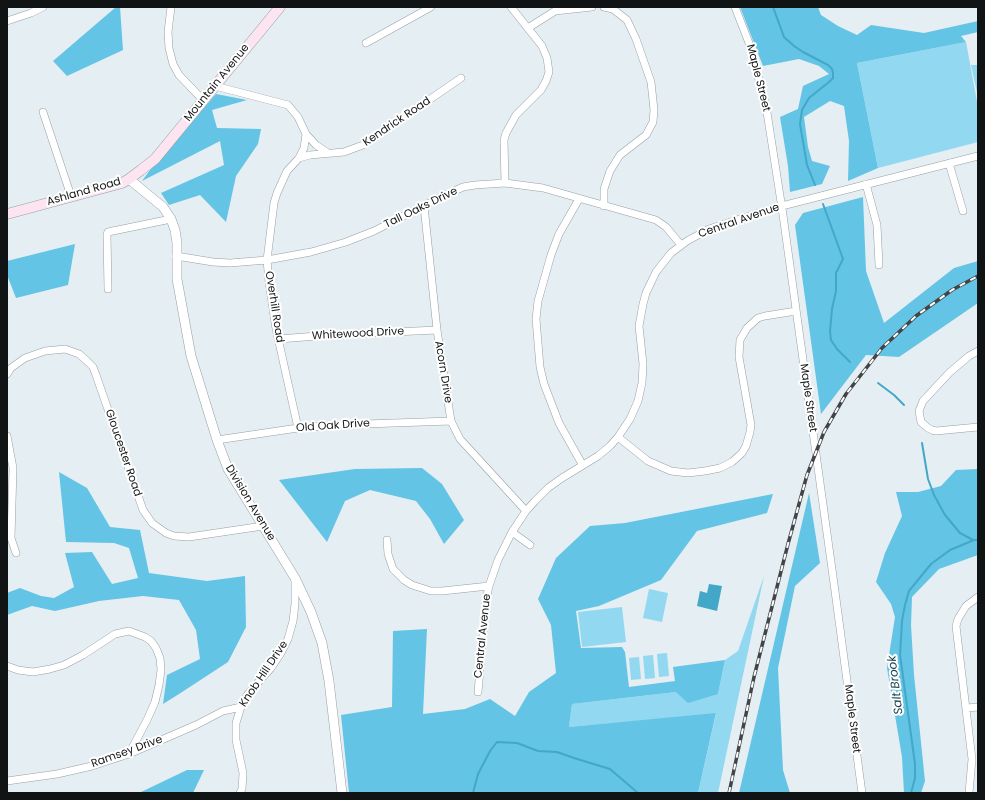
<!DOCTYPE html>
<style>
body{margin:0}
#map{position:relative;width:985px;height:800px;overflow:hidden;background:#e5eef2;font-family:Poppins,sans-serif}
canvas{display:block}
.frame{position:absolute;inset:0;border:8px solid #111415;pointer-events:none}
</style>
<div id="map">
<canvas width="985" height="800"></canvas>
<div class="frame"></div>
</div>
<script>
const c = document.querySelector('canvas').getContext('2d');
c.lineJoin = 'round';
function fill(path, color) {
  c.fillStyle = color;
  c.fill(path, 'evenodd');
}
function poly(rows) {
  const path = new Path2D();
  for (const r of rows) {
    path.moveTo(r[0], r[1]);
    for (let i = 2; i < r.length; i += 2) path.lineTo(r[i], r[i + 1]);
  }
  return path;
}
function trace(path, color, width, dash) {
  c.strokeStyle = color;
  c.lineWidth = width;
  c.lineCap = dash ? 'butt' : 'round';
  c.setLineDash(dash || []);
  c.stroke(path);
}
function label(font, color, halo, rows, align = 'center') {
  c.font = font + ' Poppins,sans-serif';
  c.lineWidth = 4;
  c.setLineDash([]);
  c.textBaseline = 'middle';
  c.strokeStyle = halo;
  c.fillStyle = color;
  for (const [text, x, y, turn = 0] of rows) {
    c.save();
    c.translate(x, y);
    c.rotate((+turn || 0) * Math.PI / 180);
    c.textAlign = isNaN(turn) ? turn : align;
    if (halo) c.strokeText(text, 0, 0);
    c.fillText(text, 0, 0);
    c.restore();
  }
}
fill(poly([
 [966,42,978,107,978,142,878,168,857,63],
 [971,65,978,65,978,97],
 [764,576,718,793,698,793,716,714,569,727,572,704,676,692,718,694,725,660,738,651],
 [649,589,668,593,662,622,643,618],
 [622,607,626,642,582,647,578,612],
 [667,653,669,676,659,677,657,654],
 [653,655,655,678,645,679,643,656],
 [639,657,641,679,631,680,629,658]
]), '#92d8f1');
fill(poly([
 [116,7,120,7,123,50,67,76,53,61],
 [740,7,818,7,821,15,838,26,857,35,871,25,924,33,978,21,978,32,961,36,966,42,857,63,878,168,848,181,849,141,844,106,830,101,804,117,808,147,812,161,830,166,822,184,790,192,788,166,780,117,798,109,803,86,829,74,819,66,799,59,763,66],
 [216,94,247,100,212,110,217,128,261,129,258,144,236,176,226,222,200,195,169,205,161,193,224,165,220,141,142,181,150,170],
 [863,197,866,271,884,323,954,268,978,261,978,303,899,357,866,355,821,414,795,225,803,213],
 [75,244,68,285,16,298,7,275,7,261],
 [422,468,442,484,464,520,444,544,430,519,416,501,370,490,345,501,327,542,279,480,355,469],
 [978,469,978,555,939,569,912,597,911,625,914,675,925,781,921,793,904,793,902,757,887,668,895,617,891,604,876,582,885,553,902,516,896,492,918,492,941,486,956,470],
 [59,472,87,488,110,527,140,530,149,573,207,581,245,576,246,627,228,662,179,694,163,704,167,675,200,659,196,630,179,600,143,596,99,601,55,611,32,606,7,615,7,593,20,588,41,596,54,598,74,587,65,553,92,552,112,584,138,578,129,548,114,543,66,542],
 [809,493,820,563,795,586,778,668,783,770,790,793,739,793],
 [773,494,767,513,697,531,661,580,599,606,576,611,581,648,622,647,625,652,629,687,675,681,673,667,725,660,718,694,688,703,676,692,572,704,569,727,716,713,698,793,349,793,341,715,392,707,393,631,427,629,423,714,465,709,490,699,515,716,529,692,556,673,551,625,538,599,556,558,590,526,625,523],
 [187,770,204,770,193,793,139,793]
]), '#63c4e5');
fill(poly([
 [709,584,722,586,717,611,697,606,700,591,707,593]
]), '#43a8c7');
trace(poly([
 [773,7,784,37,794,46,803,52,828,65,832,69,833,73,833,78,829,82,809,98,802,110,800,124,807,165,815,185],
 [823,204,843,259,836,273,836,291,832,309,830,331,831,340,837,349,850,362],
 [878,383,894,395,904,405],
 [922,443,928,479,934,495,945,515,960,533,973,540],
 [473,793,478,774,490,751,497,742,517,743,538,751,557,752,574,758,610,769,638,793],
 [911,793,915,778,915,764,900,655,902,621,905,605,909,591,931,564,950,550,974,540,978,540]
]), '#43a8c7', 2);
const minor = poly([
 [171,7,168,32,169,48,173,64,179,75,203,100],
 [604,7,613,9,627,20,636,39,651,82,654,110,653,122,646,135,620,155,610,171,604,189,604,206],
 [735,7,749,43,766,106,783,215,835,591,862,793],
 [7,21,31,13,43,7],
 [528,28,555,11,592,7],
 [366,43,431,7],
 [215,86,288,105,298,117,306,134,304,148,299,158,287,171,277,193,274,203,267,260,269,282,276,329,298,428],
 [43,112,71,196],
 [306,134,316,145,328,153],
 [299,158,310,155,344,152,363,145,461,78],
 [949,163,963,211],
 [505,183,504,140,506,133,516,115,541,90,546,81,549,72,547,58,542,46,511,7],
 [866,184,877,225,879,265],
 [579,199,559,234,551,255,538,301,536,319,540,367,544,384,559,423,582,464],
 [424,206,437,330,451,421,460,439,526,511],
 [176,256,213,262,230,263,267,260,311,252,346,242,374,231,437,199,463,187,475,185,505,183,543,188,656,220,666,227,681,245],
 [108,289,107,234,108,232,171,219],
 [279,339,330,335,437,330],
 [978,351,969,356,949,373,923,401,919,411,921,422,928,428,932,430,936,431,978,427],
 [7,374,11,368,25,358,45,351,65,349,79,354,87,361,93,367,96,375,143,510,152,523,166,533,174,536,189,537,263,526],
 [7,436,13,468,11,538,16,553],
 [618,437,648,461,671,471,688,473,705,471,720,468,732,462,742,453,746,446,750,432,751,425,739,357,740,340,747,328,758,318,765,316,796,311],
 [217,440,298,428,337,425,451,421],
 [512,532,530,545],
 [387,540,388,554,393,569,404,580,412,585,431,591,442,591,489,586],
 [7,666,18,670,33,672,50,669,64,665,83,655,115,634,129,631,145,637,151,641,156,648,160,658,161,670,159,685,155,702,147,720,129,754],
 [478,692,486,600,489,586,498,560,512,532,526,511,535,501,548,488,562,478,598,456,610,446,618,437,630,419,638,401,642,383,643,364,639,326,643,304,646,293,656,272,671,253,687,241,709,229,774,208,978,156],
 [967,708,978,707],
 [7,781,57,774,92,766,129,754,196,725,223,711,241,707],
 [240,793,242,789,243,773,236,740,236,723,241,707,248,694,271,668,281,653,288,639,293,621,295,604,295,581],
 [969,793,972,759,956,626,958,619,966,606,978,597]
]);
const tertiary = poly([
 [129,179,163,207,171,219,175,230,177,243,177,279,191,356,217,440,228,469,295,578,311,612,322,643,329,681,342,793]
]);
const secondary = poly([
 [7,214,122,183,129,179,141,170,155,159,280,7]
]);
trace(minor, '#979fa3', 8);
trace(tertiary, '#979fa3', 10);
trace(secondary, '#979fa3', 11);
trace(minor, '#fff', 7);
trace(tertiary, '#fff', 9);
trace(secondary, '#fce5f1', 10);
const rail = poly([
 [729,793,754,677,788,544,807,475,824,432,846,394,882,348,916,316,952,290,978,276]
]);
trace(rail, '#414547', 3.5);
trace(rail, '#fff', 2, [6]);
label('11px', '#111415', '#fff', [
 ["Maple Street",758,78,76],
 ["Mountain Avenue",217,83,-51],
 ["Kendrick Road",397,122,-34],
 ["Ashland Road",84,192,-16],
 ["Tall Oaks Drive",421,208,-26],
 ["Central Avenue",739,221,-19],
 ["Overhill Road",274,307,81],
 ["Whitewood Drive",358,334,-3],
 ["Acorn Drive",443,372,81],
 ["Maple Street",808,398,82],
 ["Old Oak Drive",333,426,-4],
 ["Gloucester Road",123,453,71],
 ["Division Avenue",250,503,59],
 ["Central Avenue",483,636,-84],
 ["Knob Hill Drive",264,674,-56],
 ["Maple Street",852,719,83],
 ["Ramsey Drive",127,752,-20]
]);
label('italic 12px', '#133f4d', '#fff', [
 ["Salt Brook",896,685,-97]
]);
</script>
